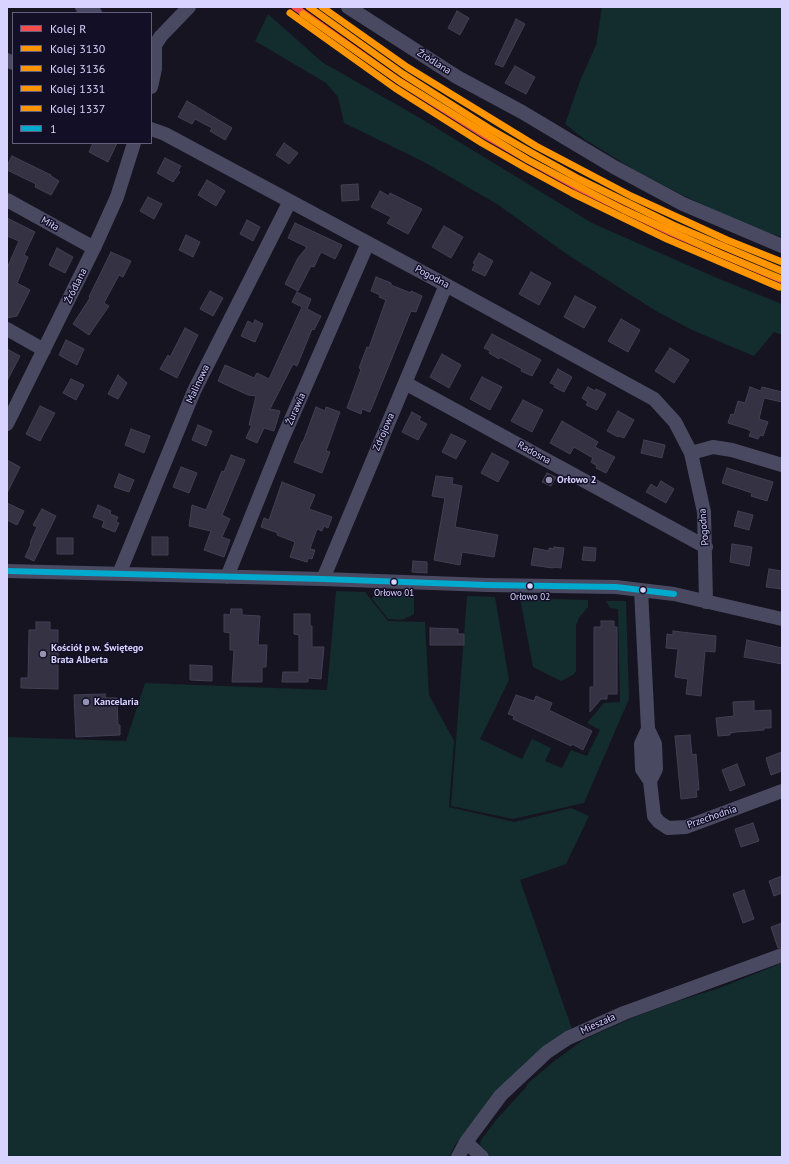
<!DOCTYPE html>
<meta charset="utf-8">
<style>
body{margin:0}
#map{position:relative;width:789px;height:1164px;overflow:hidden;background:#161421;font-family:"PT Sans",sans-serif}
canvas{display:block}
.frame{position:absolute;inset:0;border:8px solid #d9d4ff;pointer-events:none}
.legend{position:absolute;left:12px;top:12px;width:140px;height:132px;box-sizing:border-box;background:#130f26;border:1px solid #625e7d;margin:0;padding:5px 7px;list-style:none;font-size:12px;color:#d9d4ff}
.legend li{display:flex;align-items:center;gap:8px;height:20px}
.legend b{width:20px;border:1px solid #625e7d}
</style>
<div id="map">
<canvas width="789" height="1164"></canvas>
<div class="frame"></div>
<ul class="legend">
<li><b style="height:5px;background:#f54d4d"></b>Kolej R</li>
<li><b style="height:5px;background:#ff9500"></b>Kolej 3130</li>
<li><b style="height:5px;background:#ff9500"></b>Kolej 3136</li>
<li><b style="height:5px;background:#ff9500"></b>Kolej 1331</li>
<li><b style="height:5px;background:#ff9500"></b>Kolej 1337</li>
<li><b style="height:5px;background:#00a9ce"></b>1</li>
</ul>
</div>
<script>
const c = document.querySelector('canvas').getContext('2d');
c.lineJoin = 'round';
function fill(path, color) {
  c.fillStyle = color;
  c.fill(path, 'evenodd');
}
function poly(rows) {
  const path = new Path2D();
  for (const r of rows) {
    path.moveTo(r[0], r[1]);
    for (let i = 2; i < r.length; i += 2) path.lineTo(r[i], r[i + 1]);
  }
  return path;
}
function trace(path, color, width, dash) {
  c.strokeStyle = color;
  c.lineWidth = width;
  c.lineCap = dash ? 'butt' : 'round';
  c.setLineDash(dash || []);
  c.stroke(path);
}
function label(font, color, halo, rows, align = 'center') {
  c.font = font + ' "PT Sans",sans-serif';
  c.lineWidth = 3;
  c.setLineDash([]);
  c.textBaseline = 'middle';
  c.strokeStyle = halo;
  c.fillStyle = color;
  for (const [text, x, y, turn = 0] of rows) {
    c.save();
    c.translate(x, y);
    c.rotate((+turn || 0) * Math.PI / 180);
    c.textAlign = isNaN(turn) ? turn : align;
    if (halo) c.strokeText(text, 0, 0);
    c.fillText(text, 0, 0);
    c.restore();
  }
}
fill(poly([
 [602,7,782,7,782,237,748,226,678,193,631,168,584,139,565,124,580,81,596,45],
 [268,14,322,62,420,118,592,223,717,278,782,304,782,335,774,332,754,356,694,331,656,311,568,255,497,204,424,162,344,123,338,97,326,83,255,41],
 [336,591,365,592,388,621,425,622,429,695,454,741,449,807,514,822,571,808,589,816,566,864,520,880,572,1029,492,1097,455,1145,449,1157,7,1157,7,737,126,741,145,683,327,690],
 [376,591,414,593,414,614,402,620,388,619,372,599],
 [467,596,495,597,509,680,480,739,522,759,532,739,551,748,545,761,562,768,571,750,587,756,600,730,587,723,604,703,620,702,618,609,610,608,606,601,626,601,629,699,584,803,513,819,451,806],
 [520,598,588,600,588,607,579,618,576,625,576,671,573,675,561,681,533,667],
 [782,963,782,1157,491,1157,481,1146,480,1144,481,1140,496,1120,527,1086,526,1085,553,1062,583,1040,634,1017,678,1001,722,987]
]), '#132c2d');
const building = poly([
 [457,11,469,18,460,35,448,28,457,11],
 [516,19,525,24,503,67,495,64,516,19],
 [515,66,535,77,526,94,505,83,515,66],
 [187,101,232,128,225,140,210,131,212,128,195,119,192,124,178,117,187,101],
 [93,143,117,143,108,162,89,152,93,143],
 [284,143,298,153,289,164,276,155,284,143],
 [12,156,51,175,51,176,59,181,51,195,35,187,36,184,7,170,7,166,12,156],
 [165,158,181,166,178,171,180,172,173,182,157,173,165,158],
 [207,180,225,191,216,206,198,195,207,180],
 [358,184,359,200,342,201,341,185,358,184],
 [380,191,389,196,390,193,422,209,408,234,387,223,391,217,371,207,380,191],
 [148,197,162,204,154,219,140,211,148,197],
 [7,218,35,232,24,255,28,257,17,283,30,290,17,316,7,318,7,268,19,241,7,236,7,218],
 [247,220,260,227,253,241,240,234,247,220],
 [295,223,342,245,335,259,321,252,314,267,311,266,298,291,285,284,298,258,307,247,288,238,295,223],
 [444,226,463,237,451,258,432,247,444,226],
 [186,235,200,242,193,257,179,250,186,235],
 [57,248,73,257,65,273,49,265,57,248],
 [111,252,131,261,123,277,119,275,104,303,109,306,89,335,73,324,90,298,89,297,111,252],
 [479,253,493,261,485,276,472,270,475,264,473,263,479,253],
 [531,272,551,283,539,305,519,294,531,272],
 [376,277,391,283,391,285,411,293,411,291,422,296,416,312,411,311,370,412,362,409,361,414,347,408,361,369,359,368,367,347,369,348,386,300,379,297,380,295,371,291,376,277],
 [210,291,223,298,213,316,200,309,210,291],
 [297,292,311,299,307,309,321,316,314,330,312,329,297,366,293,364,270,409,280,411,274,431,264,428,257,443,246,438,252,425,249,425,256,396,248,395,218,381,225,365,254,378,257,373,269,379,302,307,292,302,297,292],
 [575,296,596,307,584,328,564,317,575,296],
 [621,319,640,330,628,352,608,341,621,319],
 [255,320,263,324,255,342,241,336,248,321,253,324,255,320],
 [185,328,198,335,177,378,160,369,168,355,170,357,185,328],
 [492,334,541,360,532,376,521,371,522,369,500,357,499,359,489,353,490,351,484,348,492,334],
 [66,340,84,349,77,365,59,355,66,340],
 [670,348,689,360,674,383,655,371,670,348],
 [7,349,20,356,7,381,7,349],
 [442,354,461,365,449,388,430,377,442,354],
 [558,369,572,377,564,392,554,387,555,385,550,383,558,369],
 [118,375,127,383,118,399,108,394,118,375],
 [482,377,502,387,490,410,470,399,482,377],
 [71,379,84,385,76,400,63,393,71,379],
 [588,387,595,391,596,389,606,394,597,410,586,405,588,402,582,398,588,387],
 [750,387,761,391,762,387,782,392,782,402,764,398,759,419,768,422,763,436,760,435,758,439,749,436,751,431,747,429,728,423,731,414,734,415,738,401,745,403,750,387],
 [523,400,543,410,532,432,511,421,523,400],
 [40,406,55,413,40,441,26,434,40,406],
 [316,407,325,411,326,407,340,412,326,451,330,452,322,473,294,462,302,442,303,442,316,407],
 [618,411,634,420,624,438,619,436,618,437,607,431,618,411],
 [412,412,421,417,419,420,427,424,418,440,402,432,412,412],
 [562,421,598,442,595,447,615,457,606,473,596,468,597,466,591,462,593,458,574,447,570,454,550,443,562,421],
 [198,425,212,431,206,446,192,440,198,425],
 [131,429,150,436,144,453,125,445,131,429],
 [451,434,466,441,456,459,442,452,451,434],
 [644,440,665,445,662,458,641,453,644,440],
 [492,453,509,462,498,482,481,473,492,453],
 [231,455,245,460,222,515,230,519,222,537,230,540,224,557,204,550,211,531,189,526,192,505,206,510,222,471,224,472,231,455],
 [7,460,20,467,7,493,7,460],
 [181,467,197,473,189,493,173,487,181,467],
 [727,468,773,482,767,501,751,496,752,493,722,483,727,468],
 [547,473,556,477,551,486,542,482,547,473],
 [119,474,134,480,129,492,114,487,119,474],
 [436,476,453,478,452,484,462,486,455,527,498,535,494,557,462,552,460,565,434,560,445,498,432,496,436,476],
 [661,481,674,489,666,503,646,492,651,484,657,488,661,481],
 [282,482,315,495,309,509,332,517,328,528,324,526,322,531,317,529,310,549,315,550,312,559,308,558,307,562,290,557,295,542,277,535,278,533,261,527,264,518,269,520,282,482],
 [7,503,24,511,17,525,7,520,7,503],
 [98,505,111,511,110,514,118,517,116,522,119,523,115,532,102,527,104,521,93,517,98,505],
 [42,509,56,516,34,561,25,557,31,544,30,543,37,527,33,525,42,509],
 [738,511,753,515,749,530,734,526,738,511],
 [152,537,168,537,168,555,152,555,152,537],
 [57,538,73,538,73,554,57,554,57,538],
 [732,544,752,547,749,566,730,562,732,544],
 [554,547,564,548,561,568,553,567,553,568,531,565,534,548,549,551,549,548,554,549,554,547],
 [584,547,596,548,595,561,582,560,584,547],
 [413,561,427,562,427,573,412,572,413,561],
 [769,569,782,571,782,589,766,587,769,569],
 [231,609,242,609,242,615,260,616,258,645,267,645,266,667,262,667,262,682,232,682,234,650,230,650,230,633,224,632,224,614,230,615,231,609],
 [294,614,310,614,310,626,312,626,312,647,324,647,321,679,308,678,308,682,282,682,283,672,299,672,299,635,294,634,294,614],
 [601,621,614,621,614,627,617,627,617,694,607,694,607,699,601,699,590,712,590,687,594,687,594,627,601,627,601,621],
 [36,622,50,622,50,630,58,630,58,689,21,688,21,678,28,678,29,630,36,630,36,622],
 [430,628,458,629,458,634,464,634,464,645,430,645,430,628],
 [673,631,716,636,715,652,705,651,701,696,686,694,688,679,675,677,678,649,666,648,667,634,673,635,673,631],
 [747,640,782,648,782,664,744,657,747,640],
 [190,665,212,666,212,681,190,680,190,665],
 [105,694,106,698,117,698,118,725,120,725,120,735,76,737,74,695,105,694],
 [516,695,534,701,536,696,552,703,549,710,592,731,583,750,572,744,571,746,513,719,514,716,508,714,516,695],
 [754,701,754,711,771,710,771,728,764,728,764,730,736,732,730,733,730,735,718,736,716,718,734,716,733,702,754,701],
 [690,735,692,755,696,754,699,790,696,790,697,797,681,799,675,736,690,735],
 [782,752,782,771,771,775,766,758,782,752],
 [737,764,745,785,730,791,722,770,737,764],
 [753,823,759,841,741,847,735,829,753,823],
 [782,876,782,893,774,896,769,881,782,876],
 [744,890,754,919,743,923,733,894,744,890],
 [782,923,782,947,778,948,771,927,782,923]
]);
fill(building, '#343243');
trace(building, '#433f54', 1);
trace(poly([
 [82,7,95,13],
 [348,7,457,77,522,112,614,167,683,204,782,246],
 [7,60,13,63],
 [151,87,155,69,155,45,161,36,189,7],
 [151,129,165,134,446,285,654,399,675,422,691,453,704,512,706,602],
 [7,200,94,248],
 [7,329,44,350],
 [405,383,706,547],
 [7,424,94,248,117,197,134,143],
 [691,453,713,447,732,450,782,465],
 [7,571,323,579,487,585,616,587,674,594,782,619],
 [119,574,194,391,290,201],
 [227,577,282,440,368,243],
 [323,579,446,285],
 [641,590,648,729,655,744,656,769,650,781],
 [648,729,641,744,642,769,650,781,654,816,659,822,668,828,686,827,782,791],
 [466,1142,482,1157],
 [458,1157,466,1142,501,1095,547,1052,568,1038,624,1013,782,955]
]), '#4a4962', 14);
trace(poly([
 [7,571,323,579,487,585,616,587,674,594]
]), '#00a9ce', 6);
trace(poly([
 [295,7,399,81,486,136,528,160,575,186,670,232,782,280]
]), '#f54d4d', 7);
trace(poly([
 [290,13,395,88,482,143,524,167,572,193,667,239,779,287]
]), '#ff9500', 7);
trace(poly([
 [309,7,403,74,490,129,532,153,579,179,673,225,782,271]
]), '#ff9500', 7);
trace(poly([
 [303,14,399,81,528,160,624,210,721,254,779,278]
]), '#ff9500', 7);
trace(poly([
 [322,7,407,67,536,146,631,196,727,240,782,262]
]), '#ff9500', 7);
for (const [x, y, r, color] of [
 [549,480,4,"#9591b1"],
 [394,582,3.5,"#d9d4ff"],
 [530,586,3.5,"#d9d4ff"],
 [643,590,3.5,"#d9d4ff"],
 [43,654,4,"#9591b1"],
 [86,702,4,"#9591b1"]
]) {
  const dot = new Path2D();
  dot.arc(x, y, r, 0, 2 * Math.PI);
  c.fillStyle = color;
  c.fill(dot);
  trace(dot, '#130f26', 1.5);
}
label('9px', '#d9d4ff', '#130f26', [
 ["Orłowo 01",394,593],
 ["Orłowo 02",530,597]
]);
label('10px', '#d9d4ff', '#130f26', [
 ["Źródlana",434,62,32],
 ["Miła",50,224,29],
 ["Pogodna",432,277,28],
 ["Źródlana",76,286,-64],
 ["Malinowa",198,384,-65],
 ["Żurawia",296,409,-66],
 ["Zdrojowa",384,432,-67],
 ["Radosna",534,453,29],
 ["Pogodna",704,527,-95],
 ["Przechodnia",712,817,-19],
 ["Mieszała",598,1024,-24]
]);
label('bold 10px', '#d9d4ff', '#130f26', [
 ["Orłowo 2",557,480],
 ["Kościół p w. Świętego",51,648],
 ["Brata Alberta",51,660],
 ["Kancelaria",94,702]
], 'left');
</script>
